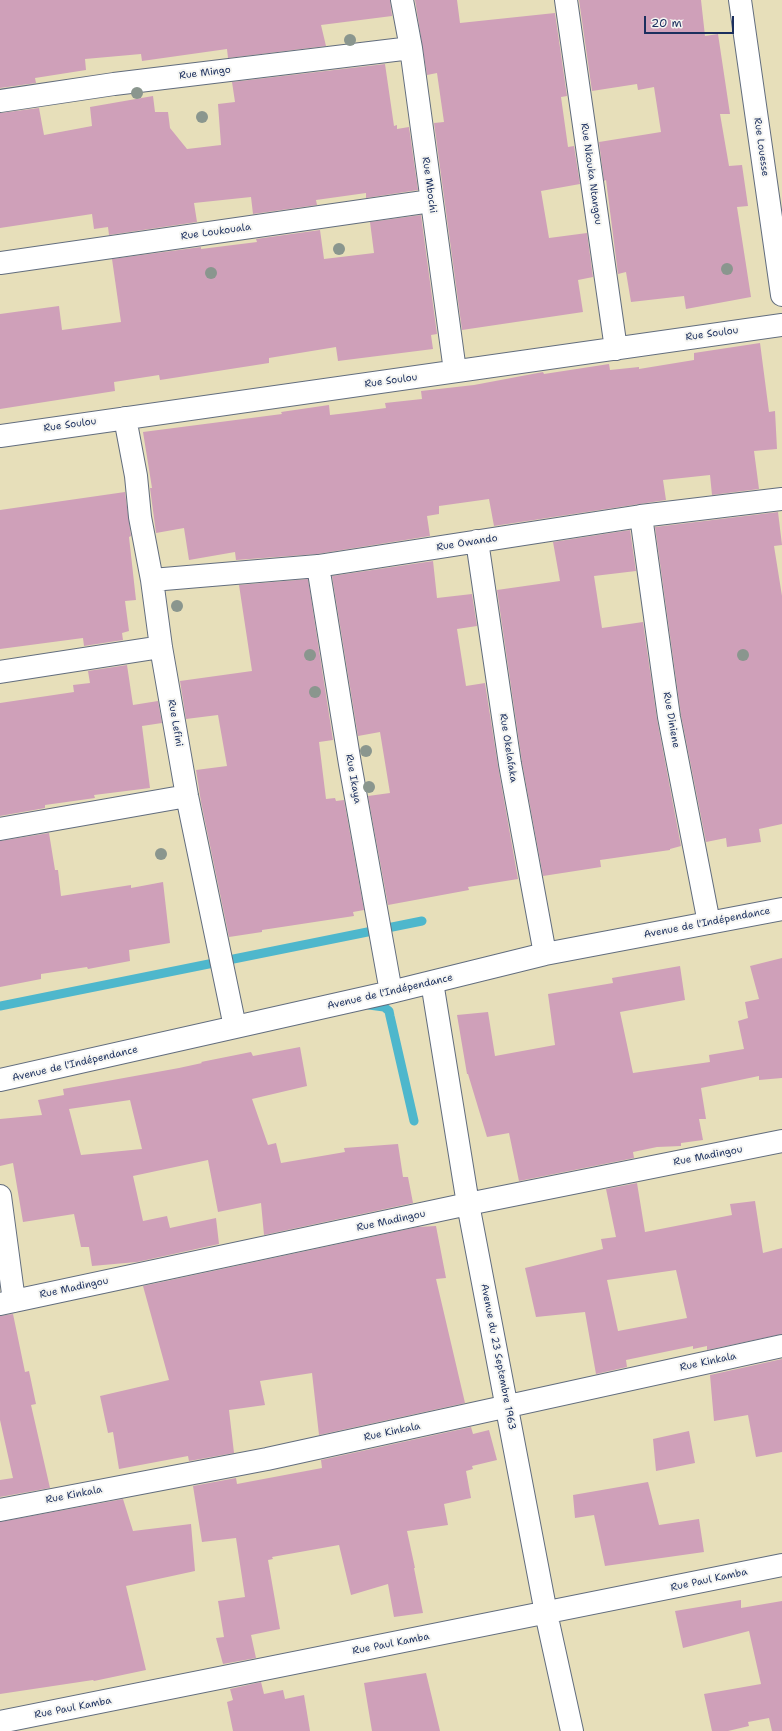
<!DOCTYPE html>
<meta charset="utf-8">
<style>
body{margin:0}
#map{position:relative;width:782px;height:1731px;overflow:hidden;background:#e7dfba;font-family:"Shantell Sans",sans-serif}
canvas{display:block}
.scale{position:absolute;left:644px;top:16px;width:90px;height:18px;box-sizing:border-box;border:2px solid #1b2f5e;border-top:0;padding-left:5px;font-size:12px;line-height:14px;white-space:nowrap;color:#1b2f5e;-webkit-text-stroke:3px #f6f6f2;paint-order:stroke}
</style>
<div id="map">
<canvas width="782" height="1731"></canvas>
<div class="scale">20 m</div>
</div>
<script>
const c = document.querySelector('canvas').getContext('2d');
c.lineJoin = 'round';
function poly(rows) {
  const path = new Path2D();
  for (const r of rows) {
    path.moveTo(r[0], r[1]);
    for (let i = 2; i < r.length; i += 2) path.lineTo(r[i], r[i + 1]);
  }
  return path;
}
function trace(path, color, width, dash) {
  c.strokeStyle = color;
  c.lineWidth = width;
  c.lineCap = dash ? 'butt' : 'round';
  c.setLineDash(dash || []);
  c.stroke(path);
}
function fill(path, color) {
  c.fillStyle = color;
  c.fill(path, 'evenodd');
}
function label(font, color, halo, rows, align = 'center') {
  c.font = font + ' "Shantell Sans",sans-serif';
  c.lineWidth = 4;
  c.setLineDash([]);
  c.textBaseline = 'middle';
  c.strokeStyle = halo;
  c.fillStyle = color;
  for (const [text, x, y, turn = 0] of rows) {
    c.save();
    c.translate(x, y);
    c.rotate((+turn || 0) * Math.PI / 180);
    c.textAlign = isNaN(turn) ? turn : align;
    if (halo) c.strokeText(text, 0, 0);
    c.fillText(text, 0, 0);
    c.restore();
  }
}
trace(poly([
 [369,1005,384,1007,389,1011,390,1016,414,1121],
 [0,1006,422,921]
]), '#4eb7cc', 9);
fill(poly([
 [0,0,390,0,392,16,321,25,326,46,228,58,227,49,142,61,141,54,85,59,86,70,35,78,36,83,0,88],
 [415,0,457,0,460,23,555,13,567,96,561,97,568,147,574,146,580,184,541,191,549,238,587,233,593,277,578,280,583,312,462,330,434,123,444,122,437,73,427,75],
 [579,0,701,0,705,36,718,34,730,114,720,114,729,166,742,165,748,206,737,207,751,297,686,309,684,296,631,302,626,272,618,274,606,180,604,181,599,142,661,132,654,87,638,90,637,84,592,91],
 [385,64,394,126,397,125,397,129,409,127,418,190,366,198,366,193,316,200,317,205,253,214,251,197,194,203,197,222,109,235,108,227,94,229,92,214,0,228,0,113,39,108,44,135,92,126,90,107,153,96,155,112,168,112,170,128,187,149,221,145,218,104,235,102,232,82],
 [421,215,437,334,431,335,433,349,338,361,336,347,269,358,269,363,160,380,159,375,114,382,115,391,0,409,0,314,59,306,62,330,121,322,112,259,201,247,201,249,257,242,256,239,320,230,324,259,374,253,370,222],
 [760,343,769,412,775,411,777,449,754,451,759,489,712,495,710,475,663,480,666,500,494,526,489,499,439,506,439,514,427,516,430,536,317,554,236,560,235,552,189,560,184,528,156,533,150,488,152,488,143,432,282,414,281,412,329,405,330,415,356,412,386,408,385,403,422,399,421,391,474,385,543,372,544,374,609,364,610,370,639,367,639,369,694,360,694,353],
 [125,492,131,536,129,537,136,600,125,601,129,631,122,633,123,640,84,646,83,638,0,649,0,510],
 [778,512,782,545,774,546,782,596,782,824,759,829,761,842,727,847,726,838,706,842,681,715,655,527],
 [630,530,636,571,594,576,602,628,643,622,657,719,681,846,670,849,670,850,600,860,601,867,543,876,522,762,497,590,560,581,553,542],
 [433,561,437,598,472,594,477,626,457,629,466,686,485,683,498,766,518,879,468,887,469,890,388,905,368,796,390,793,380,732,358,736,332,576],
 [308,579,333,740,319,742,326,799,335,798,336,801,344,800,364,910,353,912,354,916,262,930,262,932,229,937,201,802,196,770,227,766,218,715,186,719,180,681,252,671,239,585],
 [127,665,133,705,158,701,162,723,142,726,150,788,94,795,95,798,45,805,45,808,0,816,0,703,74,692,73,685,90,683,88,671],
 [49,833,55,870,58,870,61,896,131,885,131,888,163,882,170,943,129,950,130,961,88,969,87,967,41,974,41,979,0,987,0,841],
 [782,958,782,1078,759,1080,759,1076,701,1088,706,1119,699,1119,703,1140,681,1143,681,1146,657,1147,633,1152,634,1158,519,1181,509,1133,487,1137,468,1074,467,1074,457,1015,488,1012,495,1056,555,1045,548,994,613,983,612,978,680,966,685,1000,620,1012,633,1073,710,1062,709,1055,744,1049,738,1021,748,1018,745,1002,759,999,750,966],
 [300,1047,307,1086,252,1099,268,1145,276,1143,281,1163,345,1152,344,1148,398,1144,403,1177,408,1177,413,1203,264,1235,261,1203,218,1212,208,1160,133,1176,143,1221,167,1216,170,1228,216,1218,219,1244,137,1262,92,1266,89,1247,81,1247,74,1214,23,1222,13,1163,0,1166,0,1119,42,1115,38,1100,64,1095,63,1089,179,1068,202,1063,201,1062,251,1052,253,1056],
 [130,1100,142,1149,81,1155,69,1109],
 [637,1183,645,1232,732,1215,730,1204,755,1201,763,1253,782,1248,782,1334,707,1350,707,1346,693,1349,693,1346,626,1360,627,1367,596,1374,585,1312,536,1317,525,1268,603,1249,601,1239,616,1237,606,1189],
 [676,1270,687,1318,618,1331,607,1280],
 [436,1226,446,1278,436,1279,465,1403,319,1435,312,1373,260,1381,265,1405,229,1410,234,1453,189,1461,188,1456,119,1469,113,1432,108,1433,100,1396,169,1380,143,1286,418,1227],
 [13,1314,25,1372,29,1371,36,1404,31,1405,50,1488,0,1497,0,1480,13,1478,0,1420,0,1316],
 [782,1359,782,1452,756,1457,748,1415,714,1421,710,1375],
 [471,1427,473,1434,489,1430,497,1460,472,1466,473,1469,466,1471,471,1498,444,1504,448,1525,407,1531,415,1568,414,1568,423,1613,394,1617,388,1584,351,1595,339,1545,272,1557,273,1559,268,1560,280,1629,251,1635,256,1658,223,1664,216,1638,224,1637,218,1601,245,1597,236,1538,202,1542,193,1486,236,1478,237,1484,322,1468,321,1460],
 [689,1431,695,1463,656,1471,653,1439],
 [648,1482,659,1525,699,1519,704,1552,605,1566,594,1515,575,1518,573,1495],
 [123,1499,133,1531,191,1524,195,1571,126,1586,146,1670,94,1681,93,1680,0,1694,0,1522],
 [741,1600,741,1608,782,1601,782,1731,772,1731,769,1718,748,1722,749,1726,728,1731,712,1731,704,1694,761,1684,749,1631,683,1648,675,1611],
 [426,1673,440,1731,372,1731,364,1683],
 [261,1682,264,1694,283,1690,285,1699,304,1695,310,1731,233,1731,227,1702,233,1700,230,1689]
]), '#cfa0b9');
const minor = poly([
 [402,0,411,48,455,371],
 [566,0,616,349],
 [740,0,782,295],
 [0,101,114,84,411,48],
 [0,263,431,201],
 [125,418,136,476,140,517,152,580,161,647,187,796,235,1027],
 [0,436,782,325],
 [641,516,669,717,709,923],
 [477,541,510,764,545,954],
 [318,566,350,764,391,992],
 [152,580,318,566,641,516,782,499],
 [0,672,161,647],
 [0,829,187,796],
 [432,982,468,1204,546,1613,572,1731],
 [0,1080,391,992,545,954,782,909],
 [0,1196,14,1301],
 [0,1304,468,1204,782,1141],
 [0,1510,267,1459,782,1346],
 [0,1722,782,1565]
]);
trace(minor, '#626d7e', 24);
trace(minor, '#fff', 22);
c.fillStyle = '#8a968e';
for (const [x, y] of [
 [350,40],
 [137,93],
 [202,117],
 [339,249],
 [727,269],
 [211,273],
 [177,606],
 [310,655],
 [743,655],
 [315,692],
 [366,751],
 [369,787],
 [161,854]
]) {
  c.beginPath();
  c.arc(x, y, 6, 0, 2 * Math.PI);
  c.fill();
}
label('10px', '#1b2f5e', '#f6f6f2', [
 ["Rue Mingo",205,73,-7],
 ["Rue Louesse",761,147,82],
 ["Rue Nkouka Ntangou",591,174,82],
 ["Rue Mbochi",429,185,82],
 ["Rue Loukouala",216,232,-8],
 ["Rue Soulou",712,334,-8],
 ["Rue Soulou",391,381,-8],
 ["Rue Soulou",70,425,-8],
 ["Rue Owando",467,543,-9],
 ["Rue Diniene",671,720,80],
 ["Rue Lefini",175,723,80],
 ["Rue Okelafaka",508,748,81],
 ["Rue Ikaya",353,779,80],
 ["Avenue de l'Indépendance",707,923,-11],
 ["Avenue de l'Indépendance",390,992,-13],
 ["Avenue de l'Indépendance",75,1064,-13],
 ["Rue Madingou",708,1156,-11],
 ["Rue Madingou",391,1221,-12],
 ["Rue Madingou",74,1288,-12],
 ["Avenue du 23 Septembre 1963",498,1357,79],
 ["Rue Kinkala",708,1362,-12],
 ["Rue Kinkala",392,1432,-12],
 ["Rue Kinkala",74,1495,-11],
 ["Rue Paul Kamba",709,1580,-12],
 ["Rue Paul Kamba",391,1644,-11],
 ["Rue Paul Kamba",73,1708,-11]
]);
</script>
